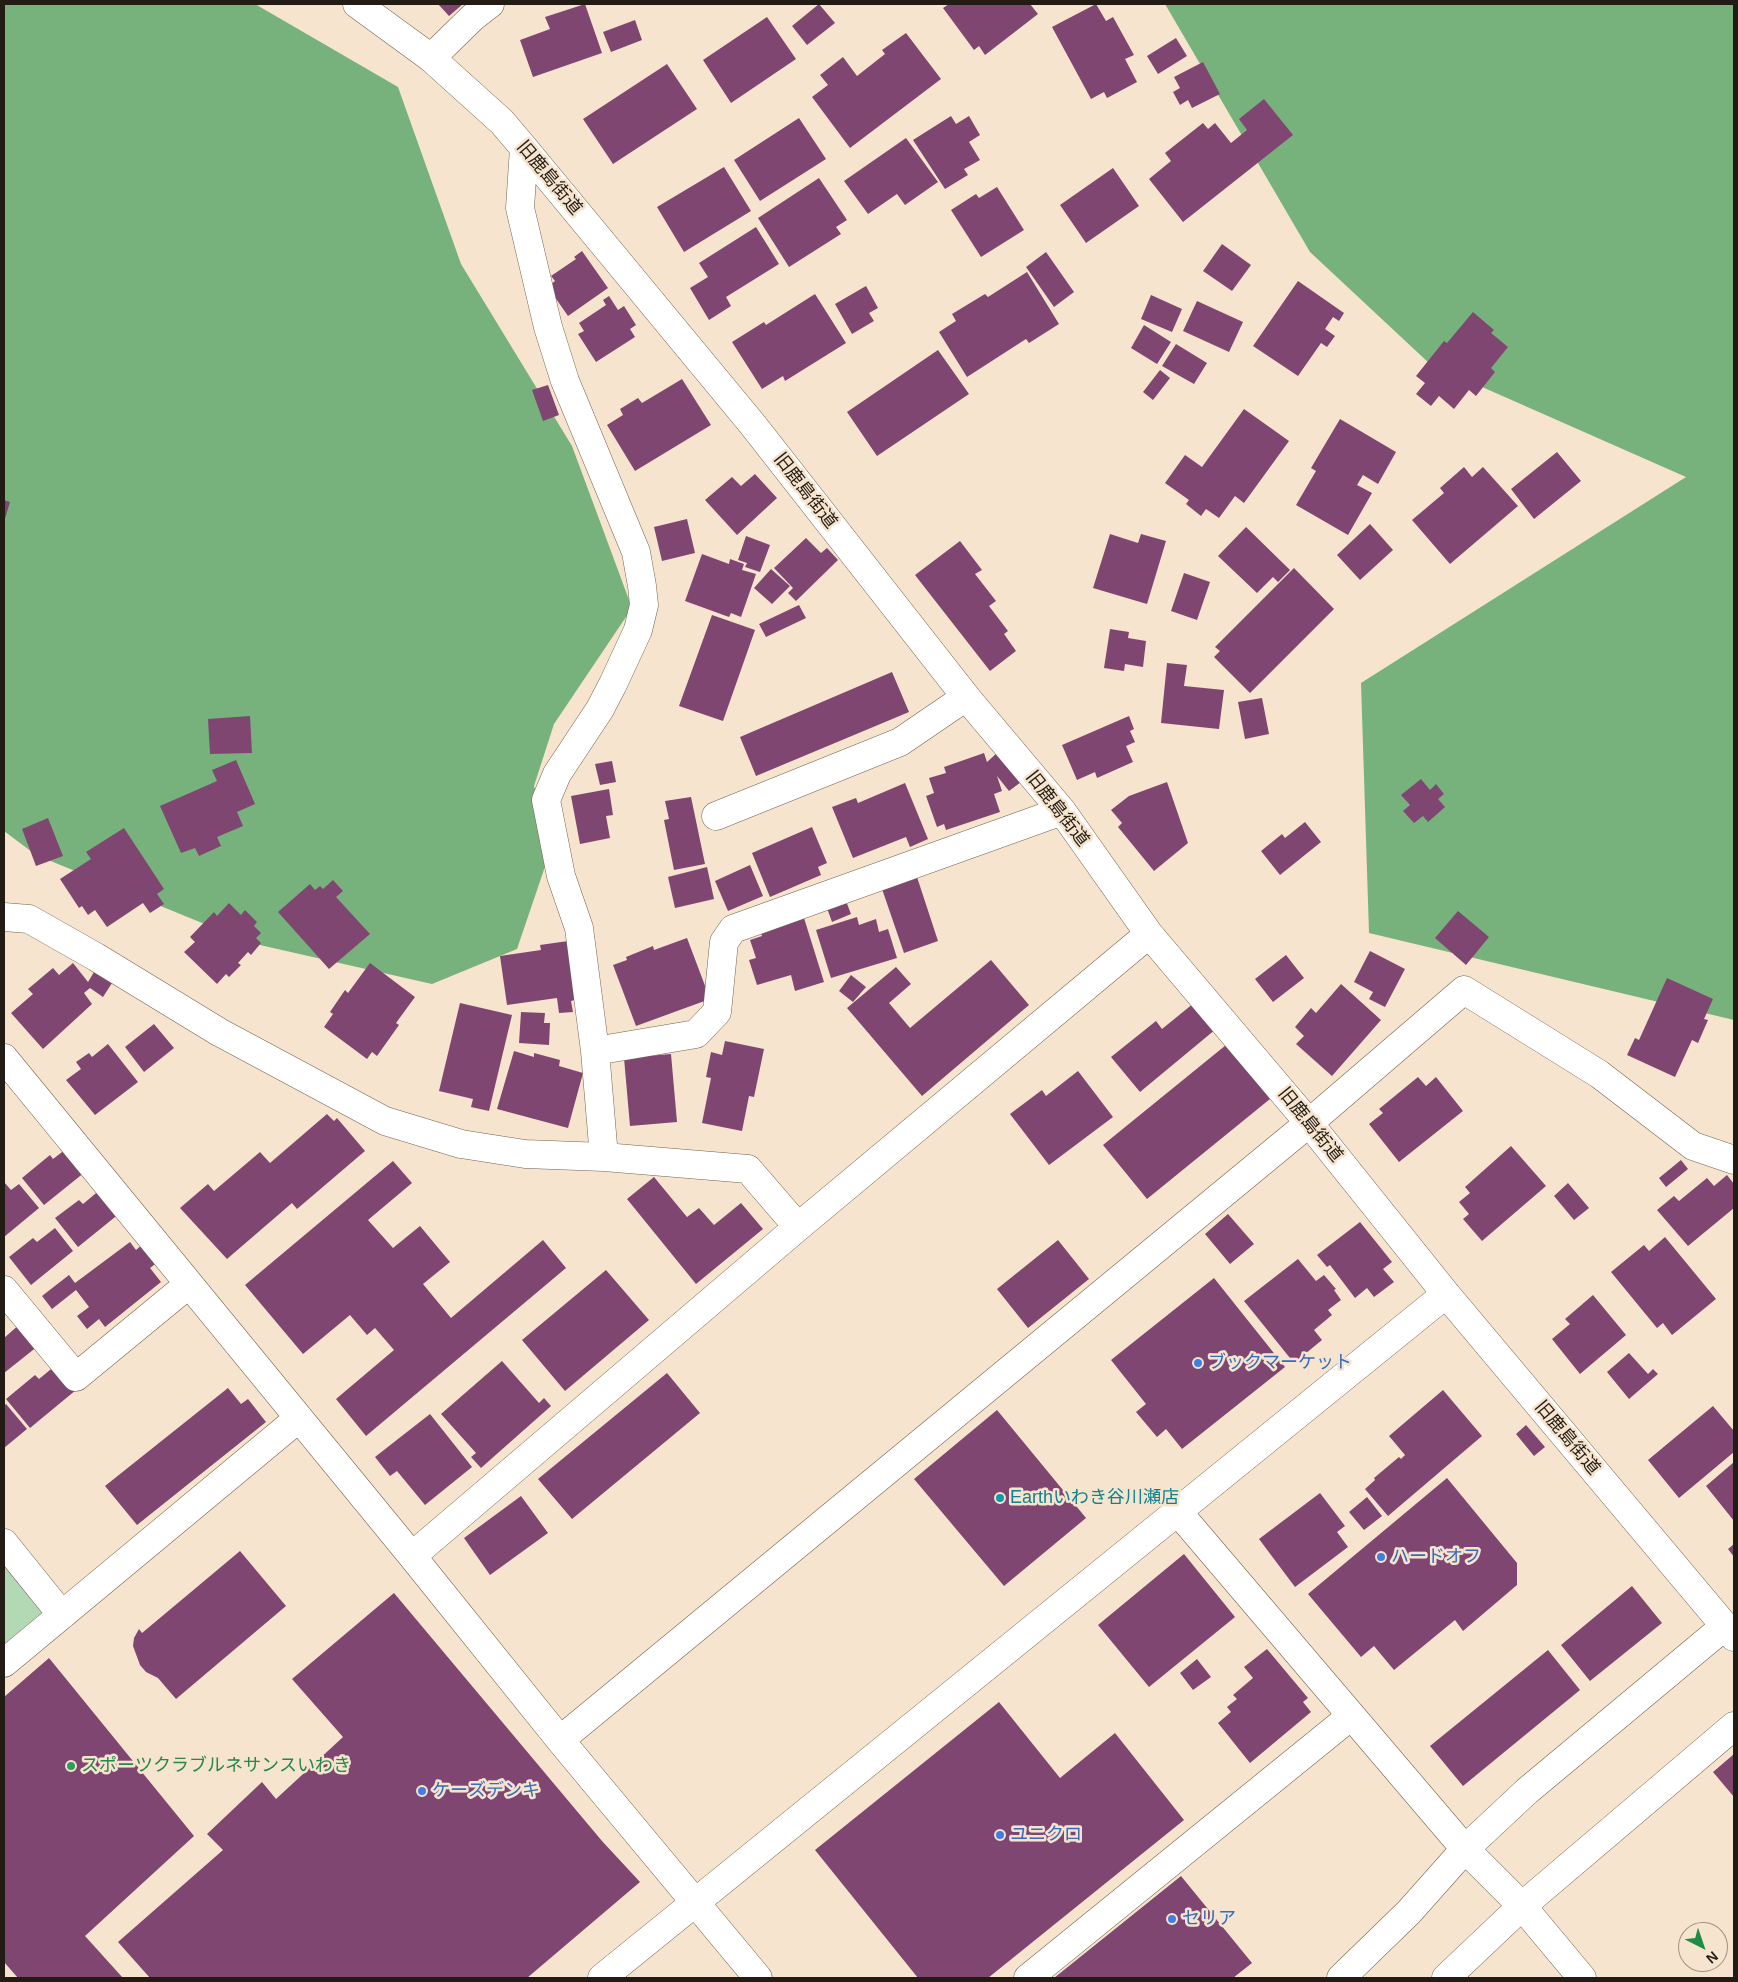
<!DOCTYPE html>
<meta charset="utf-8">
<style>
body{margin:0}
#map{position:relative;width:1738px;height:1982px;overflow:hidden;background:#f6e4ce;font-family:Arial,sans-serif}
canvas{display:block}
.frame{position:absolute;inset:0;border:5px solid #221c14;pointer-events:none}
.north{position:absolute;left:1678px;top:1922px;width:50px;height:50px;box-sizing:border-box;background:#f6e4ce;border:1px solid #a19484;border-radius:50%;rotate:139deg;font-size:14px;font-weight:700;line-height:20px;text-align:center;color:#221c14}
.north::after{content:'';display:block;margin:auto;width:18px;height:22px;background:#1e8c44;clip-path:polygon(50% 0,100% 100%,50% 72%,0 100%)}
</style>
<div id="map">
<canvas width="1738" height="1982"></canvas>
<div class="frame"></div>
<div class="north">N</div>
</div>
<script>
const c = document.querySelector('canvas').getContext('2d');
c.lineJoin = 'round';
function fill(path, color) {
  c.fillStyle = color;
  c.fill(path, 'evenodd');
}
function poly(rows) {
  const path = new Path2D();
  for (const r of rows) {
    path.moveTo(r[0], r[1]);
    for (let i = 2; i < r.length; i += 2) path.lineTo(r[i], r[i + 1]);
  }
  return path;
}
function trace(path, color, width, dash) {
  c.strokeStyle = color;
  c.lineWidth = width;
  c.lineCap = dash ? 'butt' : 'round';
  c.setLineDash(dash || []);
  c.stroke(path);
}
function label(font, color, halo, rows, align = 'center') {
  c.font = font + ' Arial,"Noto Sans JP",sans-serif';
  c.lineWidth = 5;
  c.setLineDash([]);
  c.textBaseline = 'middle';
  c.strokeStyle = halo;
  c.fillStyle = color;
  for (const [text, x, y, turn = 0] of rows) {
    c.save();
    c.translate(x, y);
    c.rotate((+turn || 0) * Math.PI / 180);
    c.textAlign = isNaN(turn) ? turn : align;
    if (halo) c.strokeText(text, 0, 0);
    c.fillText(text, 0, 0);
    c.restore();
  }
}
fill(poly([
 [4,1543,62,1615,4,1663]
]), '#b2d8b4');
fill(poly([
 [4,4,255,4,398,87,461,264,572,446,632,608,554,724,534,786,551,849,517,949,432,984,251,943,36,855,4,831],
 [1165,4,1734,4,1734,1020,1369,933,1361,683,1686,477,1430,364,1310,252]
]), '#77b27c');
fill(poly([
 [438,4,463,4,449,16],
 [585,4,602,53,533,77,520,40,550,29,545,17],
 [819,4,835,23,807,45,792,26],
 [949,4,1030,4,1038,14,985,55,979,46,974,50,943,8],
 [1096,4,1106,21,1113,17,1134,55,1125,59,1137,82,1107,98,1104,92,1091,99,1052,27],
 [767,17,796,59,731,103,703,60],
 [635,20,642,40,611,52,603,32],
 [906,33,941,79,850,148,812,97,828,85,820,75,843,57,857,76,885,54,882,50],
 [1176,38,1187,56,1158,74,1147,56],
 [1203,62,1220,94,1192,108,1188,100,1180,105,1173,92,1180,88,1174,77],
 [667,64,697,109,613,164,583,119],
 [1264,99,1293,135,1183,222,1149,179,1171,161,1165,153,1203,123,1208,129,1215,123,1231,143,1247,130,1239,119],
 [951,116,956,124,969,116,980,135,969,142,980,160,964,169,968,175,945,189,913,140],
 [799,118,826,159,760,201,734,160],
 [906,138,938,182,905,205,897,194,868,214,844,181],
 [724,167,751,211,684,252,657,207],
 [1113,168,1139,206,1086,243,1060,205],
 [819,178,847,220,836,227,841,234,789,267,758,218],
 [997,187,1024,230,981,257,951,210,976,194,979,198],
 [756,227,779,264,726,297,731,306,709,320,690,288,708,277,699,263],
 [1222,244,1251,265,1232,291,1203,271],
 [582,251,608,288,568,316,552,293,550,285,555,281,551,276,576,259,574,257],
 [1046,252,1074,292,1054,307,1026,267],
 [1027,272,1059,324,1029,343,1026,339,967,377,939,332,956,321,952,314,985,294,988,297],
 [1298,281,1344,313,1339,321,1333,317,1325,329,1335,336,1327,347,1321,343,1298,376,1253,346],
 [866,286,878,308,869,313,874,321,852,334,835,304],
 [815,294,846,343,785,381,783,376,762,389,732,342,764,322,766,325],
 [1151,295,1182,309,1172,332,1141,319],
 [609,296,618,310,624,306,636,325,630,329,635,337,596,362,578,334,584,331,579,323,606,305,603,300],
 [1197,301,1243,322,1229,352,1183,331],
 [1473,312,1494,330,1491,333,1508,347,1491,368,1495,372,1476,396,1469,390,1454,409,1439,396,1431,406,1416,394,1425,383,1416,376,1444,341,1447,343],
 [1144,325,1171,342,1157,364,1131,348],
 [1176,344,1207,363,1194,384,1162,366],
 [938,350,969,394,877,456,847,412],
 [1160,370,1170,378,1153,400,1143,392],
 [682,379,711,425,635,471,607,425,623,415,620,409,638,398,642,403],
 [548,385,559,415,543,421,532,390],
 [1244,409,1289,441,1244,503,1235,496,1219,518,1206,509,1201,516,1186,504,1189,500,1165,483,1185,455,1202,467],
 [1340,419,1396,452,1378,484,1363,475,1357,485,1372,493,1348,535,1296,505,1316,471,1311,468],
 [1557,452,1581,481,1534,519,1511,489],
 [1464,467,1472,477,1483,467,1518,506,1450,564,1412,520,1444,493,1440,488],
 [755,474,777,498,737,535,705,500,732,477,741,486],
 [4,500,10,502,4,522],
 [687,519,695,553,662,561,654,527],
 [1370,524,1393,550,1360,580,1337,555],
 [1246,527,1290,570,1278,582,1273,577,1257,593,1218,556],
 [1110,534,1138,543,1141,534,1166,541,1147,604,1093,588],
 [746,536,770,545,760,572,745,567,747,563,738,560],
 [806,538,821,553,827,548,838,560,796,601,788,593,793,588,774,568],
 [960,541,982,570,975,574,996,601,989,606,1008,631,1004,634,1016,651,990,671,915,575],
 [702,554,729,564,730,559,744,564,742,570,756,574,741,617,731,613,729,617,685,601],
 [1294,568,1334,609,1250,693,1214,657,1220,651,1215,647],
 [771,569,790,586,772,604,754,588],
 [1184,573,1210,582,1197,620,1171,611],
 [799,605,806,618,766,637,759,624],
 [712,615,755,630,723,721,679,706],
 [1110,629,1129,632,1128,638,1146,641,1143,667,1125,664,1124,671,1104,668],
 [1167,663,1187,665,1184,686,1224,690,1219,729,1161,723],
 [892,672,909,712,756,776,740,737],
 [1262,698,1269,734,1245,739,1238,702],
 [250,716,252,753,210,754,208,719],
 [1129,716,1134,729,1130,731,1135,742,1126,746,1133,762,1097,778,1095,772,1077,780,1062,745],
 [984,753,987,762,997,753,1021,782,1009,791,997,776,1002,791,994,794,1000,812,946,830,944,824,937,827,926,796,934,793,929,778,946,773,944,767],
 [236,760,255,804,237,812,243,826,217,837,221,846,199,856,195,848,181,853,160,806,217,781,212,770],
 [612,761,616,782,600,785,595,764],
 [1421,779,1430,790,1436,784,1444,794,1438,799,1445,807,1428,822,1423,816,1414,823,1403,811,1410,805,1401,795],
 [1167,782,1188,843,1154,871,1118,827,1122,823,1111,810,1129,796],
 [905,783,928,839,910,847,906,837,853,858,832,807,856,798,858,803],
 [609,789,613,815,606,816,610,838,580,844,571,796],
 [691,797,705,864,674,870,664,820,669,819,665,801],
 [48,818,63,856,36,866,22,829],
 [1305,822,1321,842,1280,875,1261,851,1282,834,1285,838],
 [812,827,827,863,818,867,821,875,770,897,752,853],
 [124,828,164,889,157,894,164,904,150,913,143,903,107,927,95,910,88,915,82,906,79,908,60,879,91,859,86,852],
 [750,865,763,896,728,911,715,881],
 [707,867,714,899,675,908,668,877],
 [916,874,938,941,904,953,881,886],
 [333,880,343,891,336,897,370,934,329,969,278,912,310,884,315,890,320,886,323,889],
 [846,901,851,914,832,922,827,908],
 [229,903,241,915,245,910,257,922,254,926,261,933,256,938,261,943,251,955,248,952,238,963,241,965,229,977,226,974,217,984,184,952,195,942,190,937,214,912,217,916],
 [1458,911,1489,937,1466,965,1435,938],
 [857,917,859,925,876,919,879,932,888,929,897,958,831,978,816,930],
 [804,918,824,982,795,991,791,975,757,985,749,960,756,958,750,940,762,936,760,931],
 [687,938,710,999,636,1026,613,965,627,960,626,957,653,946,654,950],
 [568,941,578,999,571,1001,573,1012,559,1013,557,998,507,1005,500,956,541,950,540,945],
 [1370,951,1405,969,1385,1007,1369,999,1373,992,1354,982],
 [1286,955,1304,978,1273,1002,1255,979],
 [991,960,1029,1005,922,1096,847,1008,896,967,911,984,889,1003,910,1028],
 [73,963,88,982,94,972,112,983,103,997,90,988,84,993,92,1004,43,1049,11,1013,33,994,28,989,53,968,59,975],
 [370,963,415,997,396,1023,399,1025,377,1056,372,1052,367,1059,324,1027,333,1014,330,1012,345,990,348,993],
 [851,975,866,987,853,1002,839,991],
 [1667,978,1713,999,1704,1019,1708,1020,1698,1043,1692,1040,1675,1077,1627,1055,1635,1038,1639,1040],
 [1341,984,1381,1020,1332,1076,1296,1044,1304,1036,1295,1027,1311,1008,1316,1013],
 [460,1003,512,1015,489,1111,471,1107,473,1099,439,1091],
 [1194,1003,1216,1029,1140,1092,1111,1057,1156,1021,1162,1029],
 [521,1012,545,1013,544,1023,550,1023,549,1045,519,1043],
 [154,1024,174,1048,144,1072,125,1047],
 [725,1041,764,1049,754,1097,749,1096,742,1131,702,1123,711,1078,706,1077,711,1052,722,1055],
 [108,1044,138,1082,95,1115,66,1080,81,1069,76,1062,89,1053,92,1057],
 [1226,1045,1270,1099,1147,1199,1103,1145],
 [514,1051,534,1057,534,1053,560,1060,559,1066,583,1073,568,1128,497,1109],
 [671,1054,677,1122,630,1126,624,1058],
 [1078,1071,1113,1117,1049,1165,1010,1114,1042,1090,1046,1096],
 [1418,1077,1426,1086,1436,1077,1463,1111,1399,1162,1369,1124,1383,1113,1379,1109],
 [327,1114,334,1121,337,1118,365,1151,297,1209,292,1203,227,1259,180,1208,208,1184,214,1191,260,1152,270,1163],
 [1511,1146,1546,1186,1482,1241,1463,1219,1469,1214,1459,1202,1470,1193,1465,1187],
 [66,1149,85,1172,44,1205,22,1178,50,1155,53,1159],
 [1681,1160,1688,1169,1666,1187,1659,1178],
 [393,1161,412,1183,368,1220,393,1248,420,1226,450,1262,423,1284,451,1318,543,1240,566,1268,366,1436,336,1399,394,1350,375,1328,367,1335,350,1315,303,1354,245,1285],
 [1727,1175,1734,1184,1734,1208,1688,1246,1657,1210,1674,1196,1679,1201,1707,1178,1714,1186],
 [654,1177,687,1217,699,1208,714,1225,741,1203,763,1229,696,1284,627,1199],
 [4,1182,11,1190,19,1184,39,1208,4,1237],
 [1568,1183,1589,1208,1574,1220,1554,1196],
 [101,1189,120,1213,78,1247,55,1218,79,1200,83,1204],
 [1228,1214,1254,1244,1230,1264,1205,1234],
 [1360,1222,1392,1262,1383,1269,1394,1282,1374,1297,1367,1288,1355,1298,1330,1265,1327,1267,1317,1255],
 [55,1228,73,1251,31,1285,9,1257,33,1238,37,1242],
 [1665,1237,1716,1299,1672,1335,1663,1323,1657,1328,1611,1272,1644,1245,1649,1251],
 [1058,1240,1089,1279,1028,1328,997,1289],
 [130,1242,136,1250,144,1243,159,1261,150,1268,161,1282,105,1327,99,1319,87,1329,77,1316,89,1307,76,1290,52,1309,42,1296,69,1275,75,1283],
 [1298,1259,1316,1281,1324,1275,1336,1289,1334,1290,1341,1300,1328,1310,1332,1315,1314,1330,1322,1340,1294,1363,1244,1301],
 [606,1270,649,1320,565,1391,522,1340],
 [1214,1278,1285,1367,1182,1449,1166,1429,1157,1437,1136,1412,1146,1404,1111,1360],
 [1593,1295,1626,1335,1580,1374,1552,1339,1570,1324,1565,1319],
 [20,1324,38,1346,4,1373,4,1338],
 [1629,1353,1648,1374,1653,1369,1658,1374,1629,1399,1607,1372],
 [502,1361,539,1403,544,1398,551,1406,481,1468,471,1457,476,1453,441,1414],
 [56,1365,76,1390,30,1428,6,1399,35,1375,39,1379],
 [667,1373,700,1413,572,1519,538,1479],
 [228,1388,241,1404,248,1399,266,1422,137,1525,105,1486],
 [1443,1390,1482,1436,1388,1516,1365,1489,1375,1480,1374,1478,1399,1457,1401,1459,1405,1455,1389,1436],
 [6,1404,27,1429,4,1448,4,1406],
 [1713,1406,1734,1431,1734,1452,1679,1498,1648,1460],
 [997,1410,1086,1518,1004,1586,914,1479],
 [430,1414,472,1467,425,1505,397,1471,390,1476,375,1457],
 [1526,1425,1545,1447,1534,1456,1516,1434],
 [1734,1462,1734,1521,1706,1486],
 [1447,1478,1517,1563,1517,1585,1463,1631,1455,1620,1394,1670,1374,1646,1361,1657,1308,1594],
 [1320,1493,1345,1526,1337,1532,1348,1547,1295,1587,1259,1539],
 [521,1496,548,1533,490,1575,464,1538],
 [1367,1497,1382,1516,1364,1530,1349,1512],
 [1734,1544,1734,1557,1728,1549],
 [240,1551,286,1606,176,1699,158,1678,146,1672,140,1665,133,1646,134,1638,139,1629,142,1633],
 [1184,1554,1235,1617,1149,1687,1098,1625],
 [1632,1586,1662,1623,1590,1681,1561,1645],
 [394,1593,602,1841,640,1882,527,1978,150,1978,118,1942,223,1850,207,1834,262,1782,276,1799,343,1737,292,1679],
 [1267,1649,1308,1698,1303,1702,1311,1712,1250,1763,1218,1723,1231,1712,1227,1707,1237,1699,1233,1695,1253,1678,1244,1667],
 [1548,1650,1580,1690,1463,1786,1430,1746],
 [49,1658,194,1836,85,1936,123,1978,18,1978,4,1962,4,1697],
 [1197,1659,1211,1677,1193,1690,1180,1673],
 [999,1702,1060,1778,1115,1733,1184,1820,988,1978,918,1978,815,1850],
 [1734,1754,1734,1797,1713,1772],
 [1181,1876,1252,1963,1233,1978,1054,1978]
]), '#804672');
const minor = poly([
 [357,4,431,58,502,122,524,148,753,425,966,697,1062,811,1149,934,1309,1123,1446,1294,1734,1637],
 [431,58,473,17,490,4],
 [524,148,520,208,548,327,565,381,636,552,642,586,644,605,638,630,613,684,600,709,557,774,546,800,561,876,579,928,595,1051,604,1157],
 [716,816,900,742,966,697],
 [4,917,29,919,96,957,219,1032,385,1121,461,1144,525,1154,604,1157,748,1169,798,1227],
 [595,1051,696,1034,717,1012,724,942,733,929,1062,811],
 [4,1058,412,1556,560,1740],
 [4,1290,76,1377,189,1284],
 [1178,1512,1465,1849,1522,1906,1582,1978],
 [4,1543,62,1615],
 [412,1556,798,1227,1149,934],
 [4,1663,299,1418],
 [602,1978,1446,1294],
 [758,1978,560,1740,1309,1123,1464,990,1599,1074,1693,1146,1734,1160],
 [1028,1978,1351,1716],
 [1341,1978,1409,1912,1465,1849,1527,1791,1725,1626],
 [1446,1978,1522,1906,1734,1726]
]);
trace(minor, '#73634f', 29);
trace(minor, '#fff', 28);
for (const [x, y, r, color] of [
 [1198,1363,5,"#3f7fe0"],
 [1000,1498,5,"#0f9aa8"],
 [1381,1557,5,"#3f7fe0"],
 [71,1766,5,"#2e9e5b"],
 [422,1791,5,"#3f7fe0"],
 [1000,1835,5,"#3f7fe0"],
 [1172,1919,5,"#3f7fe0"]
]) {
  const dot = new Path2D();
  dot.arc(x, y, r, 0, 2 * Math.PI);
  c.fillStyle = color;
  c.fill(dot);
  trace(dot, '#f6e4ce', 2);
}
label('18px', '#221c14', '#f6e4ce', [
 ["旧鹿島街道",549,178,50],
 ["旧鹿島街道",805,491,52],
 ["旧鹿島街道",1057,809,52],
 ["旧鹿島街道",1310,1125,51],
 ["旧鹿島街道",1567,1438,50]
]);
label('18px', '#366cbe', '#f6e4ce', [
 ["ブックマーケット",1208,1363],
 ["ハードオフ",1391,1557],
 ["ケーズデンキ",432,1791],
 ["ユニクロ",1010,1835],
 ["セリア",1182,1919]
], 'left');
label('18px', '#0d838f', '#f6e4ce', [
 ["Earthいわき谷川瀬店",1010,1498]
], 'left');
label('18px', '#27864d', '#f6e4ce', [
 ["スポーツクラブルネサンスいわき",81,1766]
], 'left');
</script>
